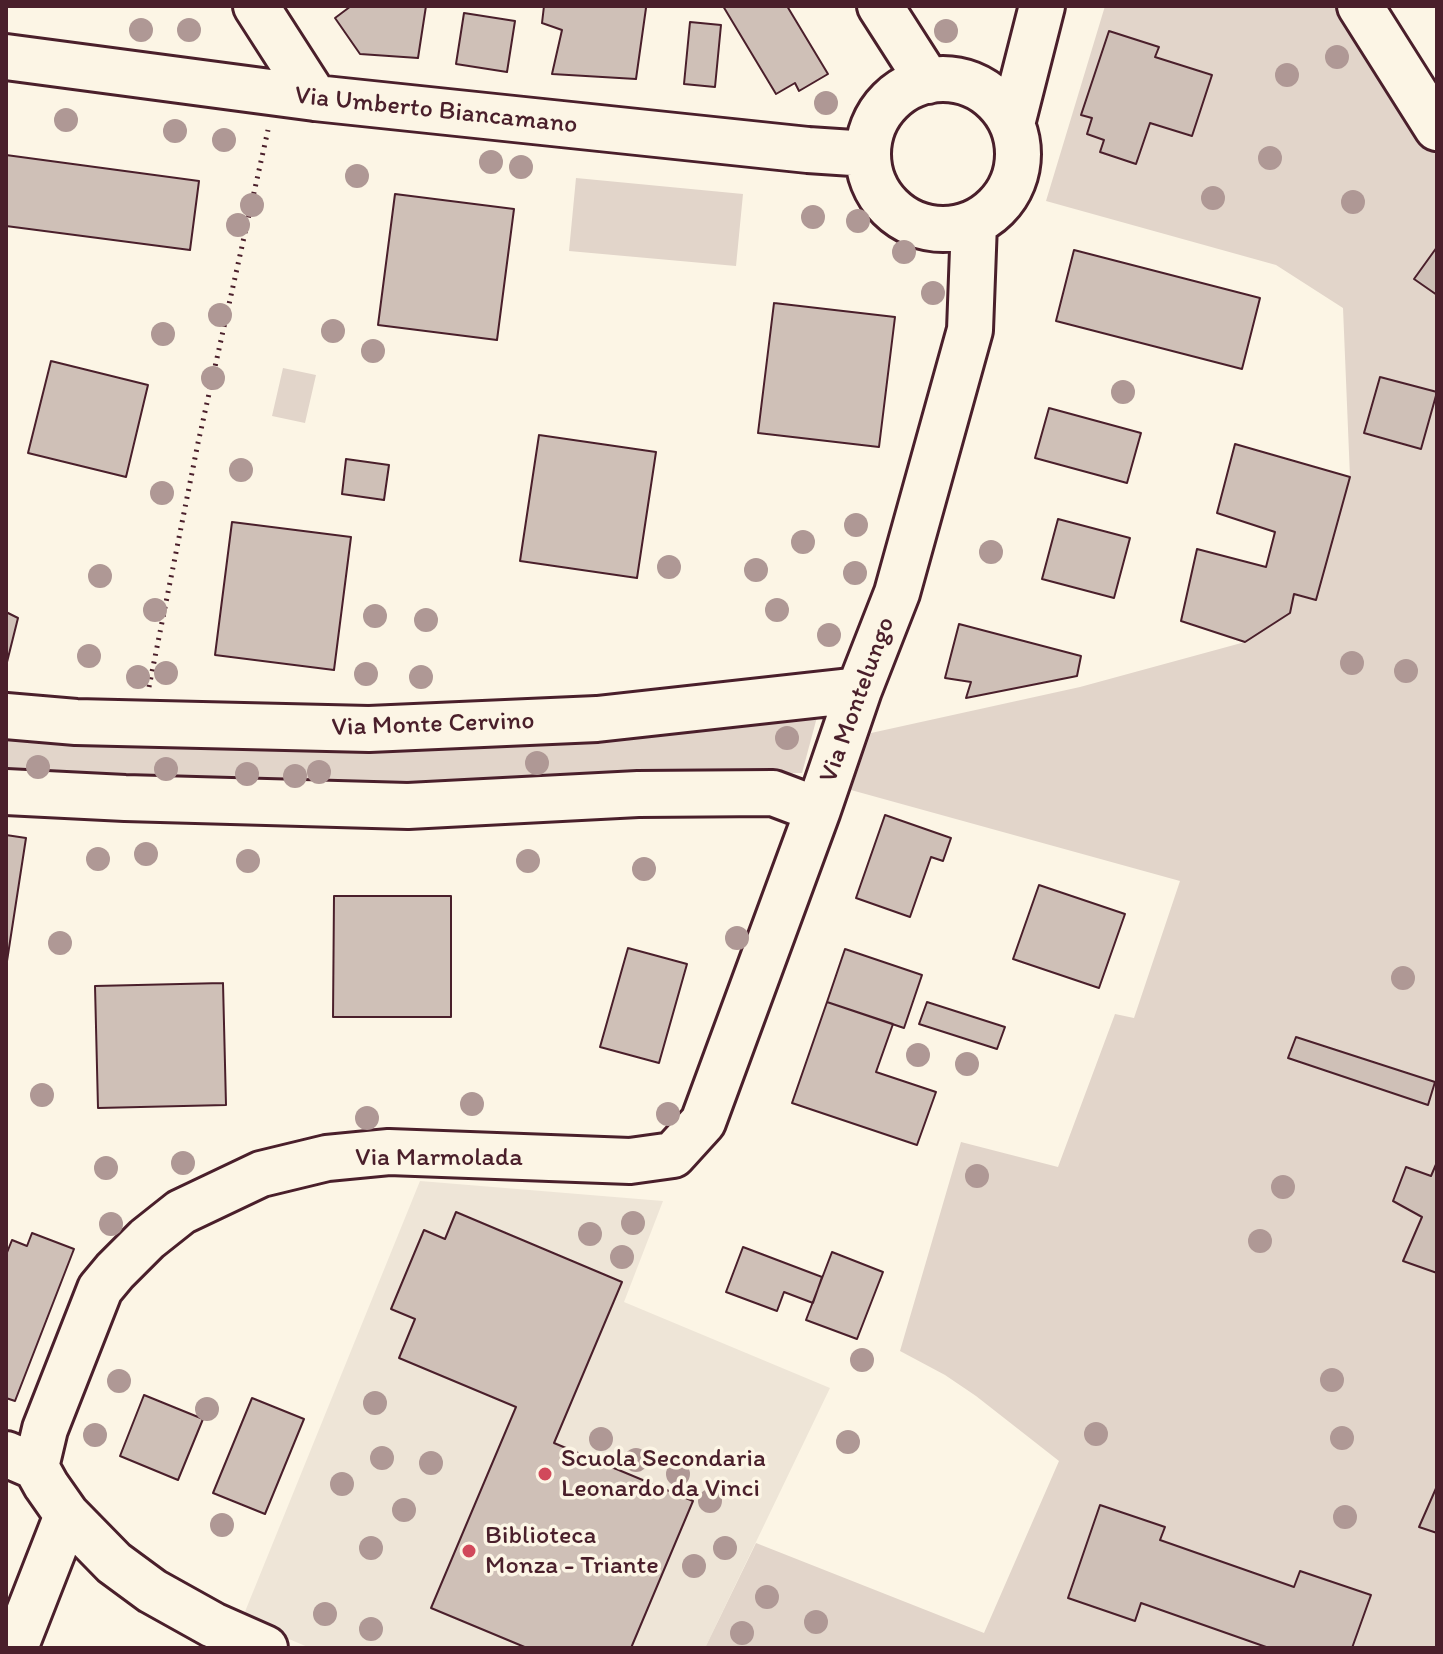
<!DOCTYPE html>
<style>
body{margin:0}
#map{position:relative;width:1443px;height:1654px;overflow:hidden;background:#fcf5e5;font-family:Itim,sans-serif}
canvas{display:block}
.frame{position:absolute;inset:0;border:8px solid #4a1f2b;pointer-events:none}
</style>
<div id="map">
<canvas width="1443" height="1654"></canvas>
<div class="frame"></div>
</div>
<script>
const c = document.querySelector('canvas').getContext('2d');
c.lineJoin = 'round';
function fill(path, color) {
  c.fillStyle = color;
  c.fill(path, 'evenodd');
}
function poly(rows) {
  const path = new Path2D();
  for (const r of rows) {
    if (r.length === 3) {
      path.moveTo(r[0] + r[2], r[1]);
      path.arc(r[0], r[1], r[2], 0, 2 * Math.PI);
      continue;
    }
    path.moveTo(r[0], r[1]);
    for (let i = 2; i < r.length; i += 2) path.lineTo(r[i], r[i + 1]);
  }
  return path;
}
function trace(path, color, width, dash) {
  c.strokeStyle = color;
  c.lineWidth = width;
  c.lineCap = dash ? 'butt' : 'round';
  c.setLineDash(dash || []);
  c.stroke(path);
}
function label(font, color, halo, rows, align = 'center') {
  c.font = font + ' Itim,sans-serif';
  c.lineWidth = 7;
  c.setLineDash([]);
  c.textBaseline = 'middle';
  c.strokeStyle = halo;
  c.fillStyle = color;
  for (const [text, x, y, turn = 0] of rows) {
    c.save();
    c.translate(x, y);
    c.rotate((+turn || 0) * Math.PI / 180);
    c.textAlign = isNaN(turn) ? turn : align;
    if (halo) c.strokeText(text, 0, 0);
    c.fillText(text, 0, 0);
    c.restore();
  }
}
fill(poly([
 [420,1181,663,1201,624,1302,830,1388,705,1648,310,1648,242,1619]
]), '#eee5d7');
fill(poly([
 [1105,6,1344,6,1437,152,1437,1648,705,1648,756,1543,984,1633,1059,1461,976,1396,945,1375,900,1351,961,1142,1058,1167,1115,1014,1134,1018,1180,881,851,790,871,733,1080,687,1245,642,1294,594,1316,600,1350,477,1343,308,1276,265,1046,201],
 [576,178,743,194,736,266,569,251],
 [283,368,316,375,305,423,272,416],
 [817,717,802,773,544,777,398,789,6,780,6,732,307,751,465,747,698,731]
]), '#e2d5ca');
const building = poly([
 [351,6,426,6,418,58,360,54,335,18,351,6],
 [544,6,644,6,646,8,636,79,552,74,562,30,542,23,544,6],
 [723,6,787,6,828,74,799,91,795,83,776,94,723,6],
 [464,13,515,21,507,72,456,64,464,13],
 [690,22,721,25,715,87,684,84,690,22],
 [1109,31,1159,47,1155,57,1212,75,1192,136,1150,123,1136,164,1100,152,1104,140,1087,134,1092,118,1081,115,1109,31],
 [6,155,199,181,190,250,6,226,6,155],
 [395,194,514,209,497,340,378,325,395,194],
 [1437,247,1437,295,1414,279,1437,247],
 [1074,250,1260,298,1242,369,1056,321,1074,250],
 [774,303,895,317,879,447,758,433,774,303],
 [51,361,148,385,126,477,28,453,51,361],
 [1380,377,1437,392,1421,449,1364,433,1380,377],
 [1049,408,1141,433,1127,483,1035,458,1049,408],
 [539,435,656,452,637,578,520,561,539,435],
 [1235,444,1350,477,1316,600,1294,594,1290,613,1245,642,1181,621,1197,549,1266,567,1275,532,1217,513,1235,444],
 [346,459,389,465,384,500,342,494,346,459],
 [1058,519,1130,538,1114,598,1042,579,1058,519],
 [232,522,351,537,334,670,215,655,232,522],
 [6,612,18,618,6,666,6,612],
 [959,624,1081,656,1077,676,966,698,971,682,945,678,959,624],
 [885,815,951,838,943,861,931,857,910,917,856,898,885,815],
 [6,835,26,838,7,961,6,961,6,835],
 [1039,885,1125,914,1099,988,1013,959,1039,885],
 [334,896,451,896,451,1017,333,1017,334,896],
 [628,948,687,964,659,1063,600,1047,628,948],
 [845,949,922,975,904,1028,827,1002,845,949],
 [223,983,226,1105,98,1108,95,986,223,983],
 [827,1002,893,1024,876,1072,936,1092,917,1145,792,1103,827,1002],
 [927,1002,1005,1027,997,1049,919,1024,927,1002],
 [1296,1037,1435,1082,1428,1105,1288,1058,1296,1037],
 [1437,1162,1437,1273,1403,1261,1422,1217,1393,1201,1406,1167,1431,1176,1437,1162],
 [456,1212,622,1282,554,1443,693,1501,631,1648,527,1648,431,1608,516,1407,399,1358,415,1319,391,1309,424,1230,445,1239,456,1212],
 [32,1233,74,1249,15,1401,6,1398,6,1255,12,1240,27,1246,32,1233],
 [743,1247,822,1277,813,1303,784,1292,777,1311,726,1292,743,1247],
 [832,1252,883,1272,857,1339,806,1320,832,1252],
 [144,1395,203,1419,178,1480,120,1456,144,1395],
 [252,1398,304,1419,265,1514,213,1493,252,1398],
 [1437,1486,1437,1533,1419,1527,1437,1486],
 [1100,1505,1165,1527,1160,1540,1294,1587,1300,1571,1371,1595,1352,1648,1269,1648,1141,1603,1135,1621,1068,1598,1100,1505]
]);
fill(building, '#cfc0b7');
trace(building, '#4a1f2b', 2);
const minor = poly([
 [256,6,315,98],
 [880,6,928,81],
 [1360,6,1437,128],
 [6,57,315,98,808,150,868,154],
 [943,154,75],
 [1012,124,1042,6],
 [6,716,76,722,369,729,597,719,859,690],
 [6,792,125,798,408,806,638,794,773,793,818,810],
 [6,1454,36,1467,46,1485,67,1515,114,1563,152,1591,213,1625,265,1648],
 [36,1467,45,1429,100,1289,115,1271,147,1239,181,1212,261,1174,327,1158,389,1152,630,1161,673,1155,703,1122,818,810,859,690,897,593,970,330,974,223],
 [15,1648,67,1515]
]);
trace(minor, '#4a1f2b', 50);
trace(poly([
 [149,687,198,443,268,130]
]), '#4a1f2b', 5, [2, 6]);
trace(minor, '#fcf5e5', 44);
c.fillStyle = '#af9895';
for (const [x, y] of [
 [141,30],
 [189,30],
 [946,31],
 [1337,57],
 [1287,75],
 [826,103],
 [66,120],
 [175,131],
 [224,140],
 [1270,158],
 [491,162],
 [521,167],
 [357,176],
 [1213,198],
 [1353,202],
 [252,205],
 [813,217],
 [858,221],
 [238,225],
 [904,252],
 [933,293],
 [220,315],
 [333,331],
 [163,334],
 [373,351],
 [213,378],
 [1123,392],
 [241,470],
 [162,493],
 [856,525],
 [803,542],
 [991,552],
 [669,567],
 [756,570],
 [855,573],
 [100,576],
 [155,610],
 [777,610],
 [375,616],
 [426,620],
 [829,635],
 [89,656],
 [1352,663],
 [1406,671],
 [166,673],
 [366,674],
 [138,677],
 [421,677],
 [787,738],
 [537,763],
 [38,767],
 [166,769],
 [319,772],
 [247,774],
 [295,776],
 [146,854],
 [98,859],
 [248,861],
 [528,861],
 [644,869],
 [737,938],
 [60,943],
 [1403,978],
 [918,1055],
 [967,1064],
 [42,1095],
 [472,1104],
 [668,1114],
 [367,1118],
 [183,1163],
 [106,1168],
 [977,1176],
 [1283,1187],
 [633,1223],
 [111,1224],
 [590,1234],
 [1260,1241],
 [622,1257],
 [862,1360],
 [1332,1380],
 [119,1381],
 [375,1403],
 [207,1409],
 [1096,1434],
 [95,1435],
 [1342,1438],
 [601,1439],
 [848,1442],
 [382,1458],
 [636,1460],
 [431,1463],
 [678,1474],
 [342,1484],
 [710,1501],
 [404,1510],
 [1345,1517],
 [222,1525],
 [371,1548],
 [725,1548],
 [694,1566],
 [767,1597],
 [325,1614],
 [816,1622],
 [371,1629],
 [742,1633]
]) {
  c.beginPath();
  c.arc(x, y, 12, 0, 2 * Math.PI);
  c.fill();
}
for (const [x, y, r, color] of [
 [545,1474,8,"#d1495b"],
 [469,1551,8,"#d1495b"]
]) {
  const dot = new Path2D();
  dot.arc(x, y, r, 0, 2 * Math.PI);
  c.fillStyle = color;
  c.fill(dot);
  trace(dot, '#fcf5e5', 3);
}
label('26px', '#4a1f2b', '#fcf5e5', [
 ["Via Umberto Biancamano",436,111,6],
 ["Via Montelungo",858,700,-70],
 ["Via Monte Cervino",433,725,-2],
 ["Via Marmolada",439,1158]
]);
label('26px', '#4a1f2b', '#fcf5e5', [
 ["Scuola Secondaria",561,1459],
 ["Leonardo da Vinci",561,1489],
 ["Biblioteca",485,1536],
 ["Monza - Triante",485,1566]
], 'left');
</script>
